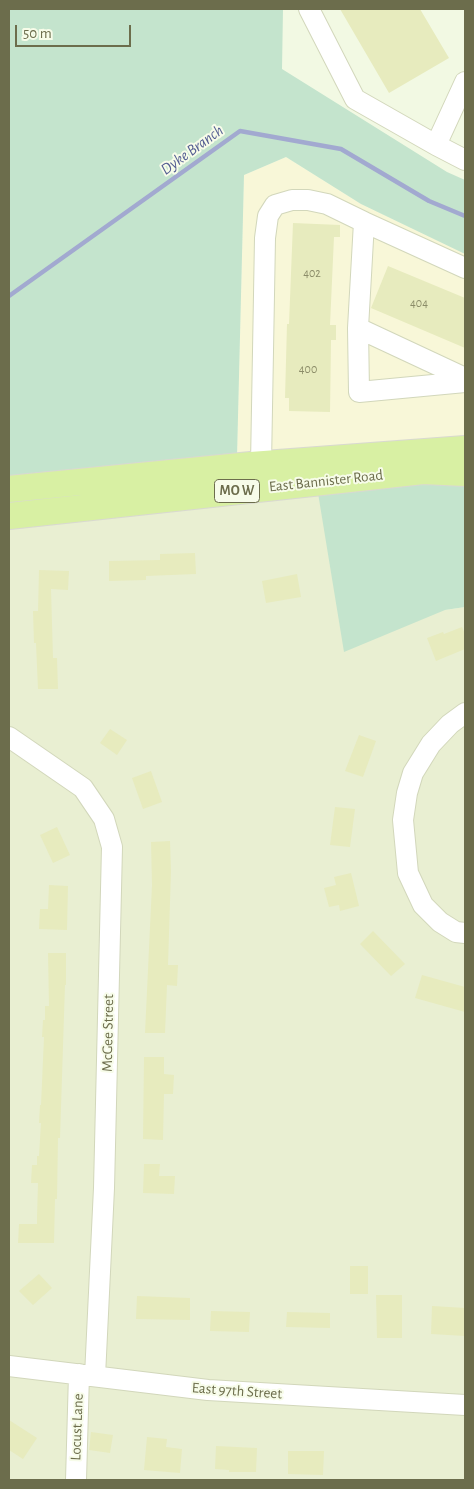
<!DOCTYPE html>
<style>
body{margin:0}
#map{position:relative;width:474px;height:1489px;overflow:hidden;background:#f2f9e3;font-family:"Alegreya Sans",sans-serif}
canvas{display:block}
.frame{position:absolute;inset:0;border:10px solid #6c6d4c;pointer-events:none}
.scale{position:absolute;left:15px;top:25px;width:116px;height:22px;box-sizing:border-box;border:2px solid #6c6d4c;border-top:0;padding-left:6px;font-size:15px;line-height:18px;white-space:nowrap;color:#6c6d4c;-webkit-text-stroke:4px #f7fce9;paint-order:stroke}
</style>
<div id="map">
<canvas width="474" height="1489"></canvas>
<div class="frame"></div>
<div class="scale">50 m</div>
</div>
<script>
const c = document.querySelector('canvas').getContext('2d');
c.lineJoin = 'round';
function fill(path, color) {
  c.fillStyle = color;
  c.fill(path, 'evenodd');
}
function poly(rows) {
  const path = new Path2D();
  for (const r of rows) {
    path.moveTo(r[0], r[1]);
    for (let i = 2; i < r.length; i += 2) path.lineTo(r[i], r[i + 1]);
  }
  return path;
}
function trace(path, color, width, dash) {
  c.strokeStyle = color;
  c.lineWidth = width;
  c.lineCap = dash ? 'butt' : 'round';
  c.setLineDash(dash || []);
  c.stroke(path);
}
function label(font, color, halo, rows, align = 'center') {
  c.font = font + ' "Alegreya Sans",sans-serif';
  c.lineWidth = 4;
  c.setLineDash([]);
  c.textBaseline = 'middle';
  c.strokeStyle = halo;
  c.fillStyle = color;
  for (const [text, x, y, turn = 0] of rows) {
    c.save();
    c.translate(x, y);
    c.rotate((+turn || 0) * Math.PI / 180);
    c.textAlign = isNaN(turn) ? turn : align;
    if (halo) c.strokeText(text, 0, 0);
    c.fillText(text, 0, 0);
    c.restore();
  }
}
fill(poly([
 [318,493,445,610,465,607,465,1398,198,1381,9,1359,9,526],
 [9,1375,64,1380,70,1388,66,1480,9,1480],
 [91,1384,465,1413,465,1480,83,1480,86,1390]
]), '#e9efd2');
fill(poly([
 [286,157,361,204,465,254,465,441,237,457,244,175]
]), '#f8f7d8');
fill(poly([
 [9,9,283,9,282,69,447,172,465,180,465,254,361,204,286,157,244,175,237,457,9,480],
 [428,484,465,485,465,607,445,610,344,652,318,493]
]), '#c4e4cd');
trace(poly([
 [9,296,240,131,341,149,429,201,465,216]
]), '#a2a9d0', 4.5);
fill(poly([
 [340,9,420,9,449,58,389,93],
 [293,223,340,225,340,237,334,237,330,325,336,325,336,340,331,340,330,412,289,411,289,398,285,398,287,324,289,324],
 [388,266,465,298,465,348,371,308],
 [195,553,196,574,146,576,146,580,109,581,109,561,160,560,160,554],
 [39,570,69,571,68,590,51,589,53,658,57,658,58,689,38,689,36,643,34,643,33,611,38,611],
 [297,574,301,597,266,603,262,581],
 [462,627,465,634,465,649,436,661,427,638,443,632,444,634],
 [110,729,127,740,117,755,100,743],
 [359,735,376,741,363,777,345,771],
 [151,771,162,802,143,809,132,778],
 [335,807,355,809,350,847,330,845],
 [57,827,70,855,53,863,40,835],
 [170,841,171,871,168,965,178,965,177,986,167,985,165,1033,145,1033,152,885,151,842],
 [351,873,359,906,340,911,339,905,329,907,324,888,336,885,334,877],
 [49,885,68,886,67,930,39,929,40,909,48,909],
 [373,931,405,964,391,976,360,944],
 [48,953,66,953,66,985,65,985,60,1138,58,1138,57,1199,55,1199,54,1243,18,1243,19,1224,37,1224,37,1217,38,1183,31,1183,32,1165,37,1165,37,1156,39,1156,41,1123,39,1123,40,1105,41,1105,44,1037,42,1037,43,1020,45,1020,45,1006,49,1006],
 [422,975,465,987,465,1012,415,998],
 [144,1057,164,1057,164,1074,174,1075,173,1094,164,1094,163,1140,143,1139],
 [144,1164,160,1164,159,1176,175,1176,174,1194,143,1193],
 [350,1266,368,1266,368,1294,350,1294],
 [39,1274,52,1288,33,1305,19,1291],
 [376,1295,402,1295,402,1338,377,1338],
 [137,1296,190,1298,190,1320,136,1319],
 [432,1306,465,1308,465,1336,431,1334],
 [211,1311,250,1312,249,1332,210,1331],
 [287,1312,330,1313,330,1328,286,1327],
 [9,1420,37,1438,23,1459,9,1450],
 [91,1432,113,1435,110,1453,89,1450],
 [147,1437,167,1439,166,1447,182,1449,180,1473,144,1470],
 [216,1446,257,1448,256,1472,229,1472,229,1470,215,1469],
 [288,1451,324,1451,323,1475,288,1474]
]), '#e7ebbe');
const minor = poly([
 [309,9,355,99,436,145,465,160],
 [436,145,465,82],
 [364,222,465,268],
 [358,328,359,392,465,382],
 [261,464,265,238,268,216,275,205,292,200,308,200,327,204,364,222,358,328,465,378],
 [465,713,450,724,431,744,413,773,407,793,403,820,408,873,423,905,440,922,456,932,465,933],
 [9,737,83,788,104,819,112,847,104,1188,95,1376],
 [9,1366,208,1390,465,1405],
 [76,1480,79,1374]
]);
const major = poly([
 [9,489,251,465,465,449],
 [9,516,423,471,465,473]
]);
trace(minor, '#d2d7bb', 22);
trace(major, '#d9d9d0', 28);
trace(minor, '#fff', 20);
trace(major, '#d8f0a3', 26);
label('12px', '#8b8c68', null, [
 ["402",312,273],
 ["404",419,303],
 ["400",308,369]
]);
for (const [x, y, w] of [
 [237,491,45]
]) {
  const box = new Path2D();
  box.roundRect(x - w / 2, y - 11.5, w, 23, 4);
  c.fillStyle = '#f7fce9';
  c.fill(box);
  trace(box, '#6c6d4c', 1);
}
label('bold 14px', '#6c6d4c', null, [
 ["MO W",237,491]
]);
label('15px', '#6c6d4c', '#f7fce9', [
 ["East Bannister Road",326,481,-6],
 ["McGee Street",108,1033,-89],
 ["East 97th Street",237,1391,4],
 ["Locust Lane",77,1427,-88]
]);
label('italic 16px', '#535d92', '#f7fce9', [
 ["Dyke Branch",192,150,-36]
]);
</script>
